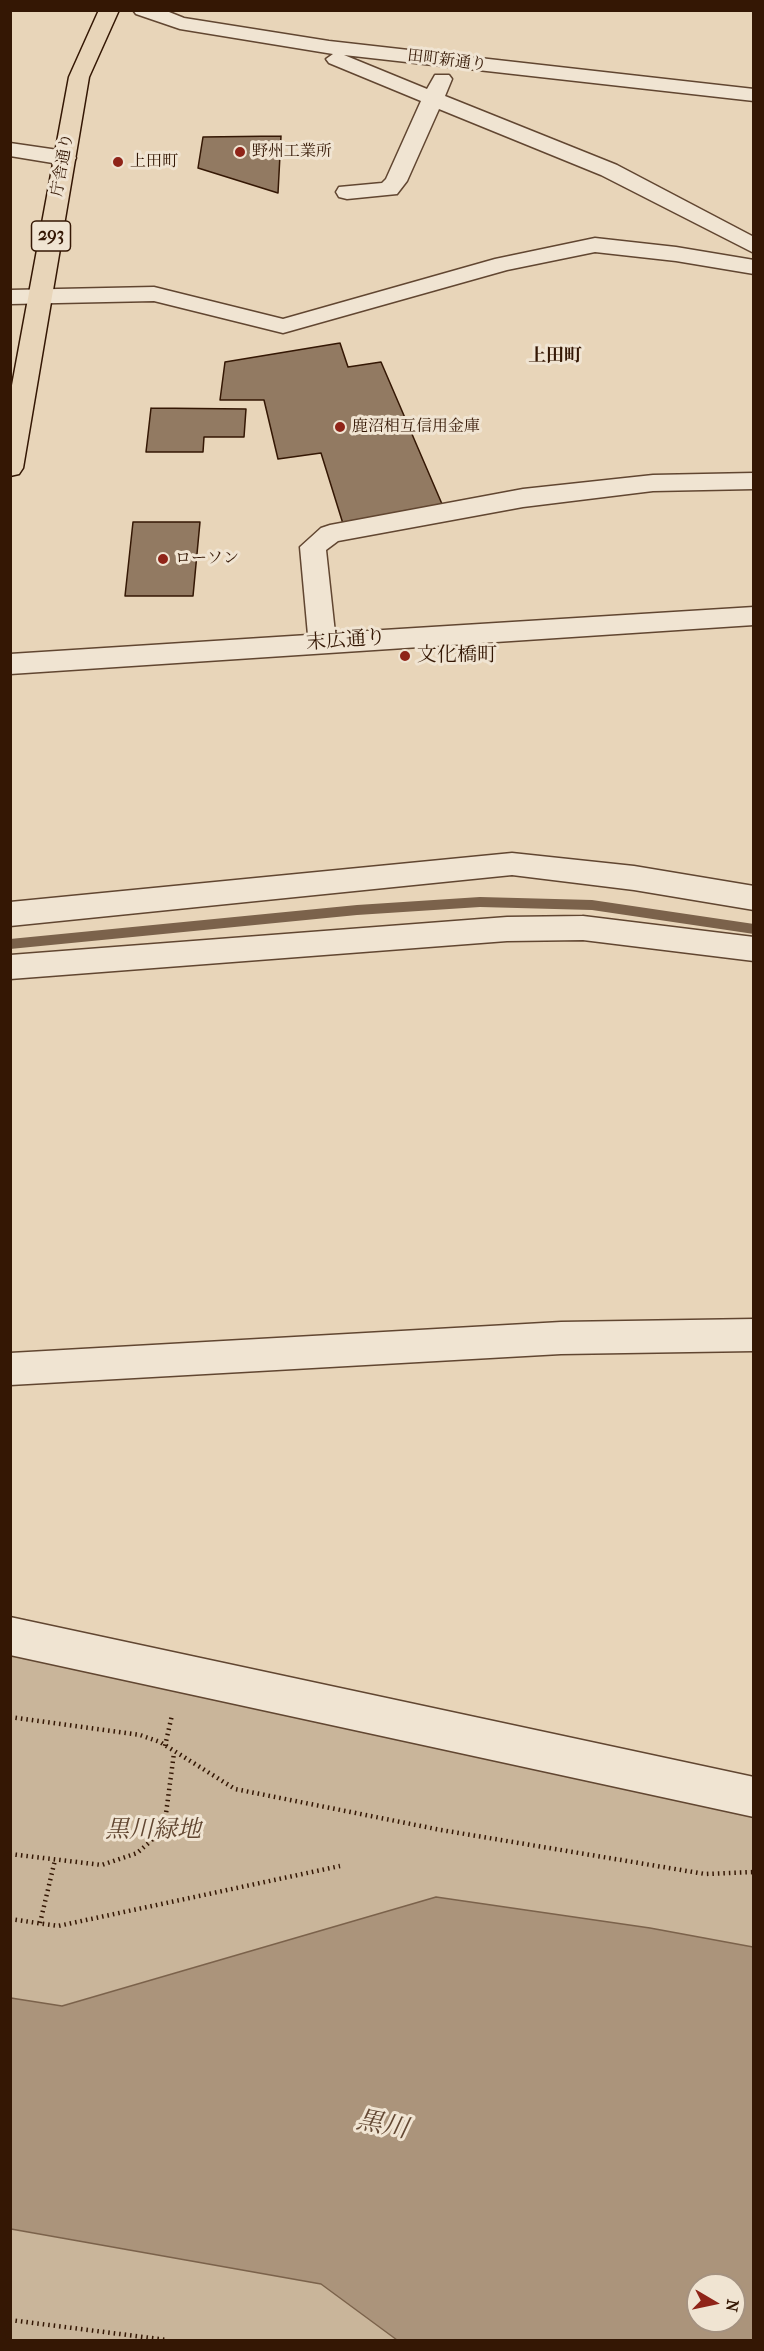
<!DOCTYPE html>
<meta charset="utf-8">
<style>
body{margin:0}
#map{position:relative;width:764px;height:2351px;overflow:hidden;background:#e8d5b9;font-family:"IM FELL French Canon",serif}
canvas{display:block}
.frame{position:absolute;inset:0;border:12px solid #341704;pointer-events:none}
.north{position:absolute;left:686px;top:2273px;width:60px;height:60px;box-sizing:border-box;background:#f0e4d2;border:2px solid #a59280;border-radius:50%;rotate:99deg;font-size:16px;font-weight:700;line-height:24px;text-align:center;color:#341704}
.north::after{content:'';display:block;margin:auto;width:21px;height:27px;background:#8f2418;clip-path:polygon(50% 0,100% 100%,50% 72%,0 100%)}
</style>
<div id="map">
<canvas width="764" height="2351"></canvas>
<div class="frame"></div>
<div class="north">N</div>
</div>
<script>
const c = document.querySelector('canvas').getContext('2d');
c.lineJoin = 'round';
function fill(path, color) {
  c.fillStyle = color;
  c.fill(path, 'evenodd');
}
function poly(rows) {
  const path = new Path2D();
  for (const r of rows) {
    path.moveTo(r[0], r[1]);
    for (let i = 2; i < r.length; i += 2) path.lineTo(r[i], r[i + 1]);
  }
  return path;
}
function trace(path, color, width, dash) {
  c.strokeStyle = color;
  c.lineWidth = width;
  c.lineCap = dash ? 'butt' : 'round';
  c.setLineDash(dash || []);
  c.stroke(path);
}
function label(font, color, halo, rows, align = 'center') {
  c.font = font + ' "IM FELL French Canon","Noto Serif JP",serif';
  c.lineWidth = 6;
  c.setLineDash([]);
  c.textBaseline = 'middle';
  c.strokeStyle = halo;
  c.fillStyle = color;
  for (const [text, x, y, turn = 0] of rows) {
    c.save();
    c.translate(x, y);
    c.rotate((+turn || 0) * Math.PI / 180);
    c.textAlign = isNaN(turn) ? turn : align;
    if (halo) c.strokeText(text, 0, 0);
    c.fillText(text, 0, 0);
    c.restore();
  }
}
fill(poly([
 [10,1655,753,1814,753,1947,650,1928,436,1897,61,2006,11,1998],
 [10,2229,321,2284,397,2340,11,2340]
]), '#c9b59a');
const water = poly([
 [436,1897,650,1928,753,1947,753,2340,397,2340,321,2284,11,2229,11,1998,62,2006,436,1897],
 [698,2285,734,2285,734,2321,698,2321,698,2285]
]);
fill(water, '#ab947b');
trace(water, '#7b624b', 1.5);
fill(poly([
 [480,897,592,900,754,924,754,934,592,910,480,907,357,915,10,949,10,939,357,905,480,897]
]), '#7b624b');
const building = poly([
 [281,136,278,193,198,168,203,137,281,136],
 [340,343,348,367,381,362,442,504,344,527,321,453,278,459,264,400,220,400,225,362,340,343],
 [151,408,246,409,244,437,204,437,203,452,146,452,151,408],
 [133,522,200,522,193,596,125,596,133,522]
]);
fill(building, '#927a62');
trace(building, '#341704', 1.5);
const minor = poly([
 [133,10,164,10,184,18,329,41,754,89,754,101,344,55,427,89,435,75,449,75,452,79,445,96,617,165,754,237,754,253,601,175,439,109,407,181,397,194,347,199,339,197,336,192,339,187,382,183,386,179,421,101,329,63,326,59,333,54,180,29,136,14,133,10],
 [10,143,65,151,73,153,76,158,73,163,65,165,10,156,10,143],
 [595,238,676,247,754,260,754,274,676,261,595,252,507,270,283,333,154,301,10,304,10,290,154,287,283,319,495,259,595,238],
 [754,473,754,489,653,491,523,507,338,541,326,550,335,633,754,607,754,625,10,674,10,654,308,635,300,547,321,528,330,525,523,489,653,475,754,473],
 [512,853,634,866,754,886,754,910,634,890,512,875,10,926,10,902,512,853],
 [583,916,754,937,754,961,583,940,507,941,10,979,10,955,507,917,583,916],
 [754,1319,754,1351,561,1354,10,1385,10,1353,561,1322,754,1319],
 [10,1617,754,1777,754,1817,10,1655,10,1617]
]);
const highway = poly([
 [99,10,119,10,89,77,23,468,19,474,10,476,10,396,69,77,99,10]
]);
trace(minor, '#614631', 3);
trace(highway, '#341704', 3);
trace(poly([
 [10,1717,140,1735,160,1742,235,1789,441,1830,705,1874,754,1872],
 [165,1746,172,1715],
 [10,1854,102,1865,137,1853,151,1841,165,1821,174,1753],
 [10,1919,58,1926,340,1866],
 [40,1923,55,1860],
 [10,2320,167,2340]
]), '#341704', 4.5, [1.5, 4]);
fill(minor, '#f0e4d2');
fill(highway, '#e8d5b9');
for (const [x, y, r, color] of [
 [240,152,6,"#8f2418"],
 [118,162,6,"#8f2418"],
 [340,427,6,"#8f2418"],
 [163,559,6,"#8f2418"],
 [405,656,6,"#8f2418"]
]) {
  const dot = new Path2D();
  dot.arc(x, y, r, 0, 2 * Math.PI);
  c.fillStyle = color;
  c.fill(dot);
  trace(dot, '#f0e4d2', 2);
}
label('16px', '#341704', '#f0e4d2', [
 ["田町新通り",447,61,7],
 ["庁舎通り",63,165,-80]
]);
label('16px', '#341704', '#f0e4d2', [
 ["野州工業所",252,152],
 ["上田町",130,162],
 ["鹿沼相互信用金庫",352,427],
 ["ローソン",175,559]
], 'left');
for (const [x, y, w] of [
 [51,236,39]
]) {
  const box = new Path2D();
  box.roundRect(x - w / 2, y - 15, w, 30, 4.5);
  c.fillStyle = '#f0e4d2';
  c.fill(box);
  trace(box, '#341704', 1.5);
}
label('bold 18px', '#341704', null, [
 ["293",51,236]
]);
label('bold 18px', '#341704', '#f0e4d2', [
 ["上田町",555,357]
]);
label('20px', '#341704', '#f0e4d2', [
 ["末広通り",346,641,-4]
]);
label('20px', '#341704', '#f0e4d2', [
 ["文化橋町",417,656]
], 'left');
label('italic 24px', '#614631', '#f0e4d2', [
 ["黒川緑地",153,1831]
]);
label('italic 26px', '#644934', '#f0e4d2', [
 ["黒川",382,2126,11]
]);
</script>
